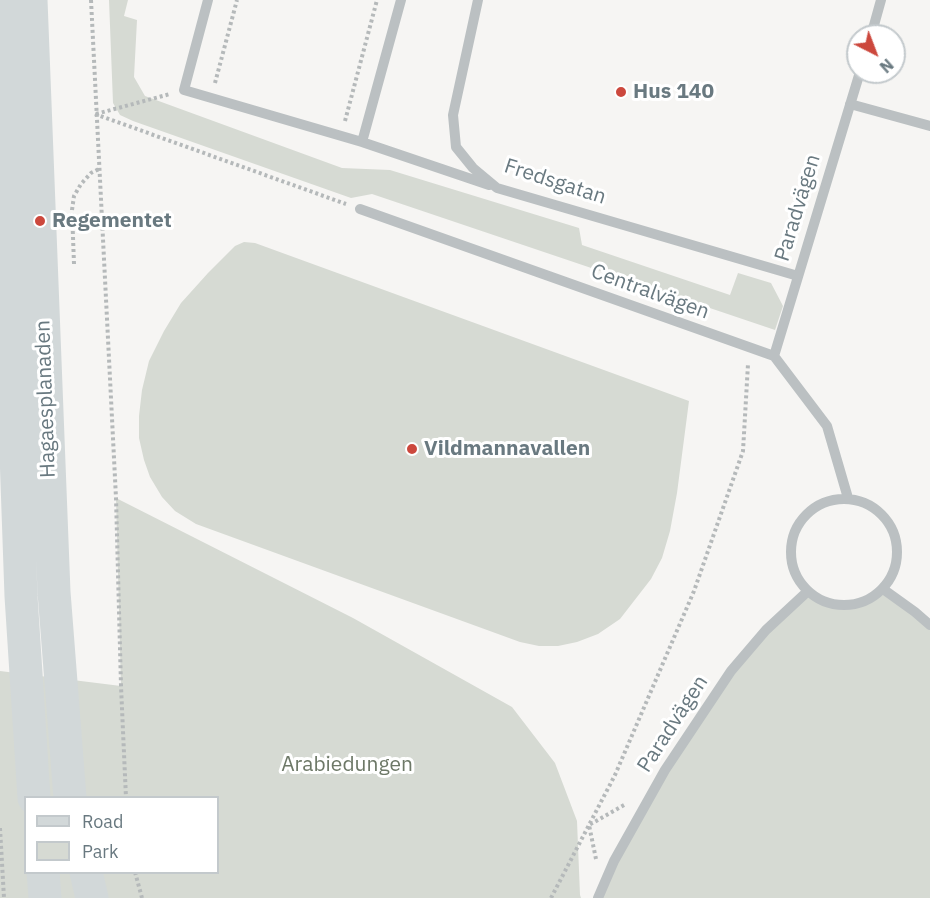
<!DOCTYPE html>
<meta charset="utf-8">
<style>
body{margin:0}
#map{position:relative;width:930px;height:898px;overflow:hidden;background:#f6f5f3;font-family:"IBM Plex Sans",sans-serif}
canvas{display:block}
.legend{position:absolute;left:24px;top:796px;width:195px;height:78px;box-sizing:border-box;background:#fff;border:2px solid #c3c9cc;margin:0;padding:8px 10px;list-style:none;font-size:18px;color:#697980}
.legend li{display:flex;align-items:center;gap:12px;height:30px}
.legend b{width:30px;border:2px solid #c3c9cc}
.north{position:absolute;left:846px;top:24px;width:60px;height:60px;box-sizing:border-box;background:#fff;border:2px solid #c3c9cc;border-radius:50%;rotate:138deg;font-size:16px;font-weight:700;line-height:24px;text-align:center;color:#697980}
.north::after{content:'';display:block;margin:auto;width:21px;height:27px;background:#cc483d;clip-path:polygon(50% 0,100% 100%,50% 72%,0 100%)}
</style>
<div id="map">
<canvas width="930" height="898"></canvas>
<ul class="legend">
<li><b style="height:8px;background:#d2d8d9"></b>Road</li>
<li><b style="height:16px;background:#d6dad3"></b>Park</li>
</ul>
<div class="north">N</div>
</div>
<script>
const c = document.querySelector('canvas').getContext('2d');
c.lineJoin = 'round';
function fill(path, color) {
  c.fillStyle = color;
  c.fill(path, 'evenodd');
}
function poly(rows) {
  const path = new Path2D();
  for (const r of rows) {
    if (r.length === 3) {
      path.moveTo(r[0] + r[2], r[1]);
      path.arc(r[0], r[1], r[2], 0, 2 * Math.PI);
      continue;
    }
    path.moveTo(r[0], r[1]);
    for (let i = 2; i < r.length; i += 2) path.lineTo(r[i], r[i + 1]);
  }
  return path;
}
function trace(path, color, width, dash) {
  c.strokeStyle = color;
  c.lineWidth = width;
  c.lineCap = dash ? 'butt' : 'round';
  c.setLineDash(dash || []);
  c.stroke(path);
}
function label(font, color, halo, rows, align = 'center') {
  c.font = font + ' "IBM Plex Sans",sans-serif';
  c.lineWidth = 6;
  c.setLineDash([]);
  c.textBaseline = 'middle';
  c.strokeStyle = halo;
  c.fillStyle = color;
  for (const [text, x, y, turn = 0] of rows) {
    c.save();
    c.translate(x, y);
    c.rotate((+turn || 0) * Math.PI / 180);
    c.textAlign = isNaN(turn) ? turn : align;
    if (halo) c.strokeText(text, 0, 0);
    c.fillText(text, 0, 0);
    c.restore();
  }
}
fill(poly([
 [109,0,128,0,124,16,137,20,134,77,145,96,342,168,390,170,579,228,582,245,730,295,738,273,771,283,783,306,775,330,372,194,351,198,133,121,120,115,113,103],
 [244,242,255,243,689,401,677,493,670,531,662,558,651,579,620,619,598,634,577,642,558,646,539,646,520,642,196,524,175,511,162,497,150,477,144,460,139,438,139,416,142,390,149,361,164,331,181,303,208,273,235,246],
 [116,498,353,618,512,707,555,763,577,821,580,895,581,898,0,898,0,671,121,686],
 [26,798,218,798,218,872,26,872],
 [883,589,930,625,930,898,598,898,614,861,731,671,808,591,826,602,850,605,869,600]
]), '#d6dad3');
trace(poly([
 [91,0,116,498,121,686,126,798],
 [215,83,237,0],
 [95,114,346,204],
 [96,114,170,94],
 [345,121,377,0],
 [74,264,72,210,74,196,81,184,91,173,99,169],
 [0,828,4,898],
 [596,859,589,825,626,804],
 [135,872,142,898],
 [551,898,615,775,694,591,743,451,748,364]
]), '#b5b9ba', 4, [3, 3]);
trace(poly([
 [208,0,184,90,362,142,401,0],
 [478,0,453,115,456,147,473,168,497,188,798,276],
 [871,36,881,0],
 [850,104,930,126],
 [362,142,489,185],
 [360,209,774,356,827,426,848,498],
 [774,356,860,72],
 [844,552,53],
 [883,589,915,612,930,625],
 [598,898,614,861,665,770,731,671,766,630,808,591]
]), '#bbc0c2', 10);
trace(poly([
 [0,0,21,596,34,798],
 [31,0,54,592,70,798],
 [43,872,45,898],
 [86,872,92,898]
]), '#d2d8d9', 33);
for (const [x, y, r, color] of [
 [621,92,6,"#cc483d"],
 [40,221,6,"#cc483d"],
 [412,449,6,"#cc483d"]
]) {
  const dot = new Path2D();
  dot.arc(x, y, r, 0, 2 * Math.PI);
  c.fillStyle = color;
  c.fill(dot);
  trace(dot, '#fff', 2);
}
label('bold 21px', '#697980', '#fff', [
 ["Hus 140",633,92],
 ["Regementet",52,221],
 ["Vildmannavallen",424,449]
], 'left');
label('21px', '#697980', '#fff', [
 ["Fredsgatan",555,182,18],
 ["Paradvägen",798,208,-73],
 ["Centralvägen",650,292,20],
 ["Hagaesplanaden",46,399,-92],
 ["Paradvägen",673,724,-57]
]);
label('21px', '#6d7867', '#fff', [
 ["Arabiedungen",347,765]
]);
</script>
